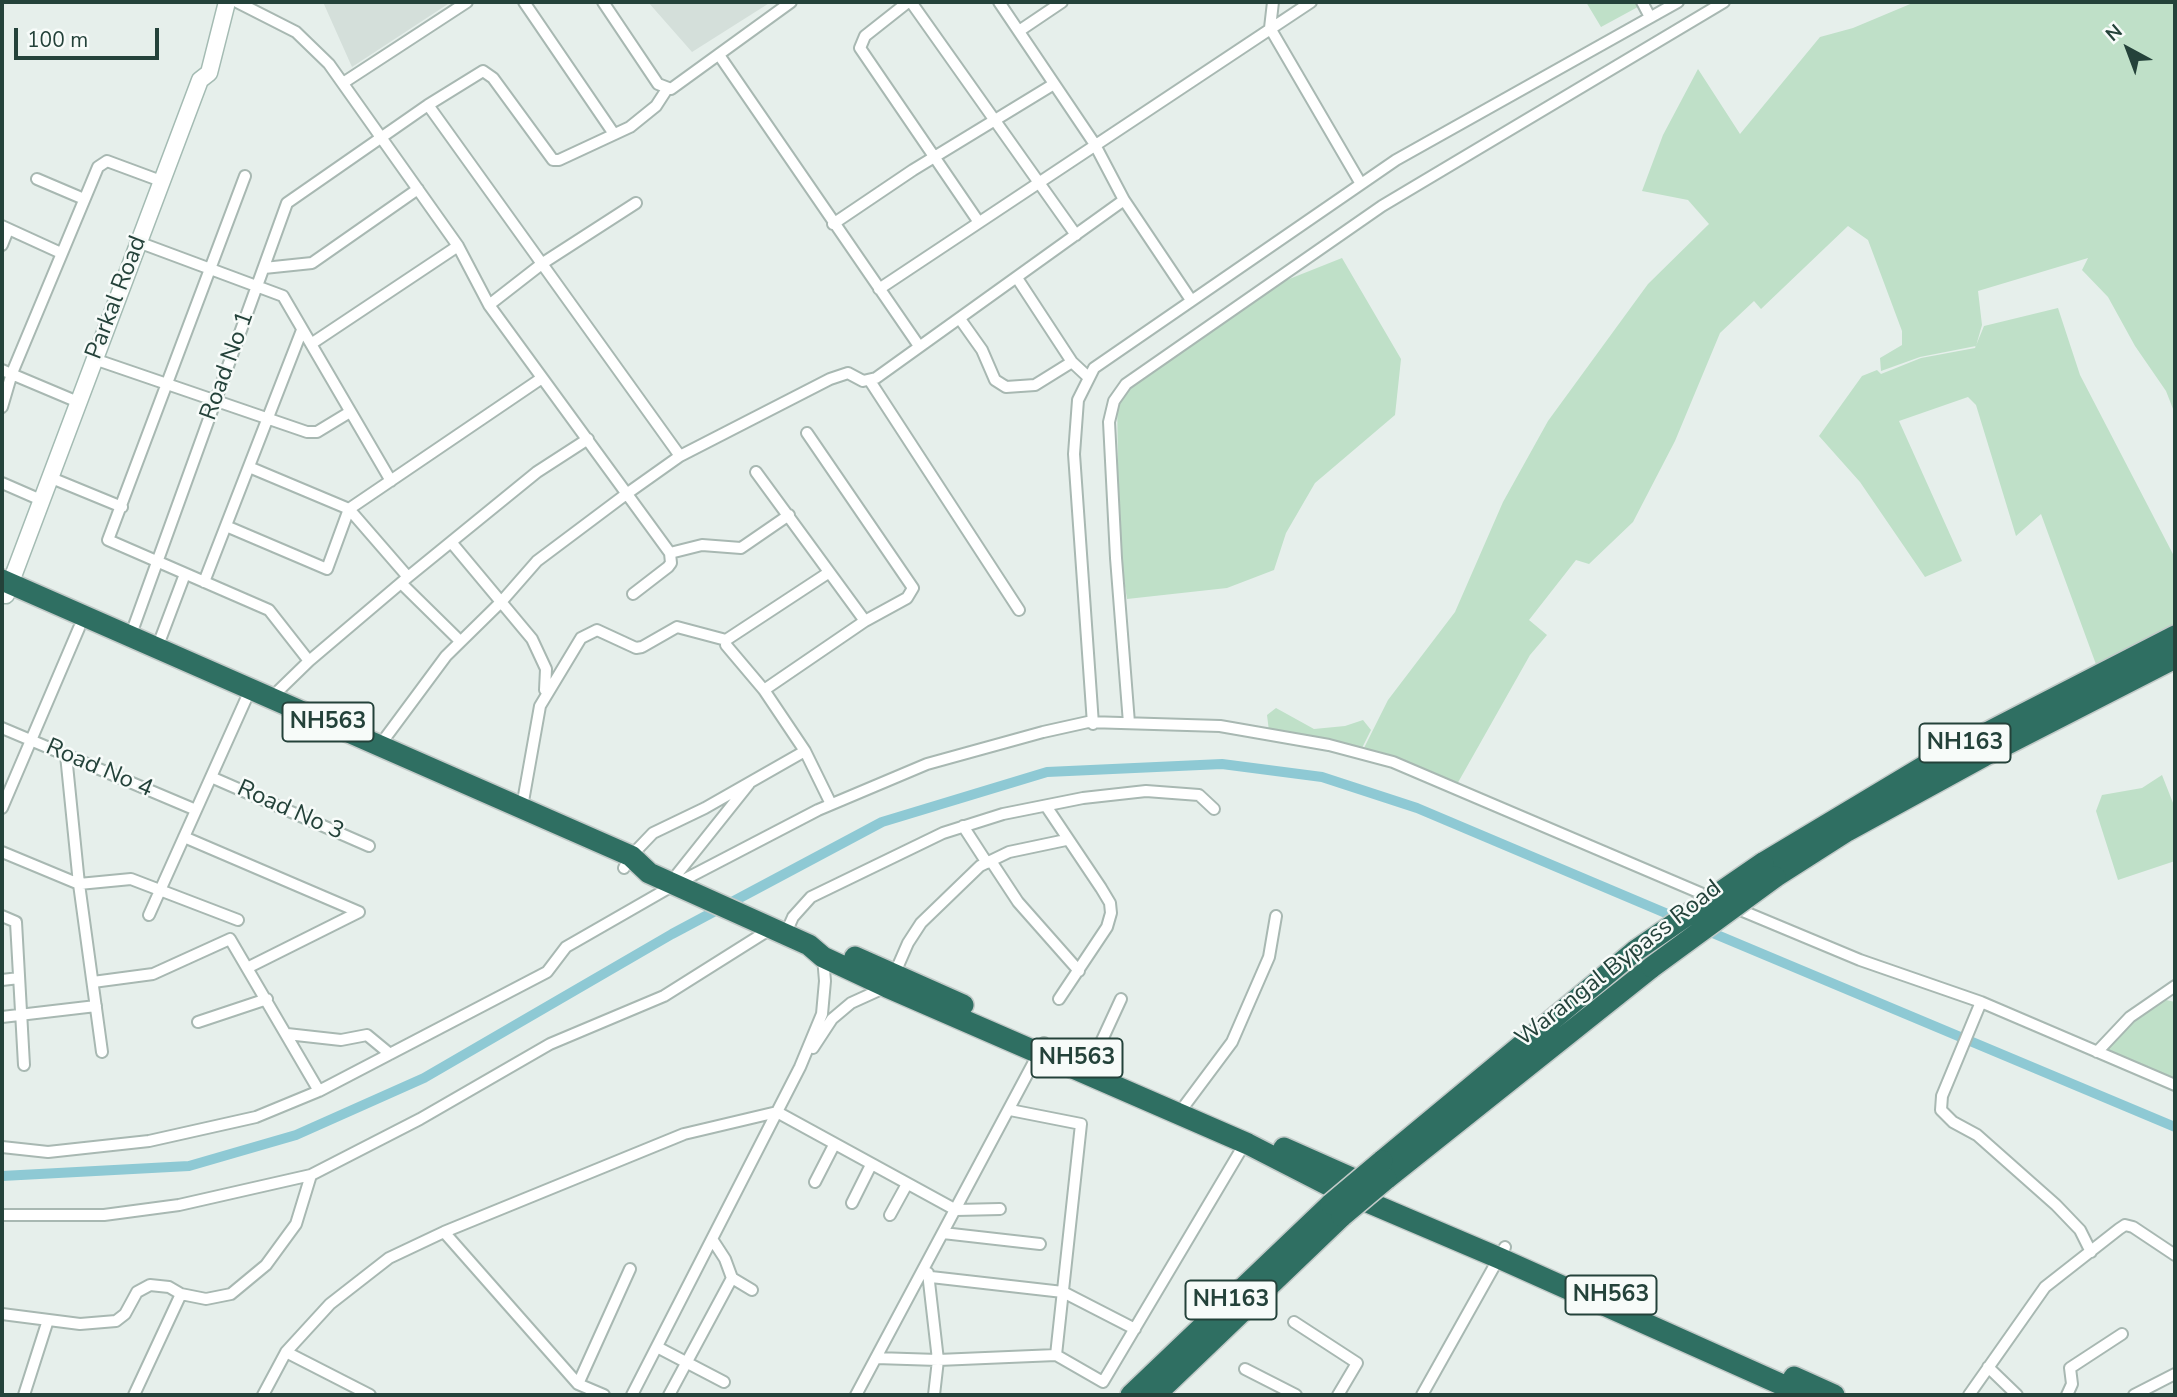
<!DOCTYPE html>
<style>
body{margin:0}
#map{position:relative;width:2177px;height:1397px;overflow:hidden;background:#e6efeb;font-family:"Nunito Sans",sans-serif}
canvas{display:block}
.frame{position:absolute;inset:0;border:4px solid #24423a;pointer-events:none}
.north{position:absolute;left:2093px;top:14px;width:70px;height:70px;-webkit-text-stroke:5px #f7fbf9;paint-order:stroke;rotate:319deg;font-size:19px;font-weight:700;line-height:28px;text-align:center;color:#24423a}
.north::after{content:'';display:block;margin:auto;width:24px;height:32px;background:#24423a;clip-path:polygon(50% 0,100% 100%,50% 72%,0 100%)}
.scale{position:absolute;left:14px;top:28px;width:145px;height:32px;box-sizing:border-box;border:4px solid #24423a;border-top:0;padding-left:9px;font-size:21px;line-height:24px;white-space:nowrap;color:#24423a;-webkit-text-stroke:5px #f7fbf9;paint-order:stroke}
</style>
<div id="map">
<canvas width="2177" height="1397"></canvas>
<div class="frame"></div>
<div class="north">N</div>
<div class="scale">100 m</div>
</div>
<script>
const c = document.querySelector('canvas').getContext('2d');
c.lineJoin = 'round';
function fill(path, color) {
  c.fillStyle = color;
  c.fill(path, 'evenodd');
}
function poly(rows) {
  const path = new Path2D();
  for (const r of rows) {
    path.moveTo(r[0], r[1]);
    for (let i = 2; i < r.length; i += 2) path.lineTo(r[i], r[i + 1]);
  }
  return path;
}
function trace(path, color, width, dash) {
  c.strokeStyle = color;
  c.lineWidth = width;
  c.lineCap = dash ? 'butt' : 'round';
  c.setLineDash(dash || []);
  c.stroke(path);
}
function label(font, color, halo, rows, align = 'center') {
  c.font = font + ' "Nunito Sans",sans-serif';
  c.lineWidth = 5;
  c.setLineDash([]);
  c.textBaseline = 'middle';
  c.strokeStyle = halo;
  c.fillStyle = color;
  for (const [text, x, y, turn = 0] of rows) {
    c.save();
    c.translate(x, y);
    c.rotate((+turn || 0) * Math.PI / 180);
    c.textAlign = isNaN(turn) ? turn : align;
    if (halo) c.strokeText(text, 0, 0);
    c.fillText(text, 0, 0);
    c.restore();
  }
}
fill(poly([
 [323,2,451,2,352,67],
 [648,2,771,2,692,52]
]), '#d4dfda');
fill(poly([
 [1586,2,1647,2,1601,27],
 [1915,2,2175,2,2175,414,2166,391,2135,346,2108,297,2082,270,2088,258,1978,291,1982,325,1976,346,1920,357,1881,371,1880,358,1902,345,1902,331,1868,240,1848,226,1761,309,1754,301,1720,333,1675,441,1633,522,1589,564,1576,560,1529,620,1547,635,1530,655,1456,786,1364,748,1388,700,1455,612,1503,502,1548,421,1648,284,1709,224,1688,200,1642,191,1663,135,1698,69,1740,134,1820,37,1853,28],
 [1342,258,1401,359,1395,415,1315,483,1286,533,1274,570,1227,588,1127,599,1119,549,1117,394,1249,295],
 [2058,308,2080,375,2175,558,2175,661,2101,678,2041,514,2016,536,1976,405,1968,397,1899,421,1962,561,1925,577,1860,482,1819,436,1862,376,1877,370,1881,374,1921,358,1975,348,1984,326],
 [1276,708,1314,729,1345,726,1363,720,1371,730,1362,748,1269,731,1267,715],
 [2162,775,2175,808,2175,861,2118,880,2096,811,2102,795,2142,788],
 [2153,997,2175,1002,2175,1081,2103,1049,2131,1008]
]), '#bfe0c8');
trace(poly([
 [1703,929,2175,1127],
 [2,1176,189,1166,296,1135,424,1078,672,934,882,822,1047,772,1222,764,1322,777,1417,808,1682,920]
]), '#8ec9d4', 10);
const street = poly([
 [237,2,296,32,329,64,458,246,489,305,670,553,671,563,668,567,633,594],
 [524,2,614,134],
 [603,2,658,84,671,89,791,2],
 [908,2,865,36,860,48,978,221],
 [911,2,1076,235],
 [999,2,1094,143,1124,200],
 [1273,2,1270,28,1361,184],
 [1642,2,1650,17],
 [1019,31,1062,2],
 [719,55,919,346],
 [343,83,467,2],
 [428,105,680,456],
 [245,176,108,540,269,610,309,661],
 [37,179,84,199],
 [833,224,913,170,1054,84],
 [2,226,61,253],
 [138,242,283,296,391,481],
 [2,245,8,230],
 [264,268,312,263,418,189],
 [1017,278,1072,362,1087,376],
 [879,289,1311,2],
 [489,305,543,263,636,203],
 [960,319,982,350,995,380,1006,387,1035,385,1072,362],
 [311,344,458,246],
 [94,359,307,432,317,432,350,412],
 [2,370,78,402],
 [870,381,1019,610],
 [2,407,12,373,98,167,107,161,161,181],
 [249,467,349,509,408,577],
 [756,472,865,621],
 [49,477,122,507],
 [2,483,41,500],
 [226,526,327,569,349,509,542,378],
 [451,542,532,639,546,669,545,690],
 [670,553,702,545,741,548,789,515],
 [204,582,302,330],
 [402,584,460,641],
 [130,637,287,203,428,105,483,71,493,78,553,160,559,160,630,127,656,106,667,89],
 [157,648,185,574],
 [764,690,865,621,907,598,913,588,807,433],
 [272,697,309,661,408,577,537,472,588,439],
 [1129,723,1116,558,1109,422,1114,401,1126,384,1382,206,1724,2],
 [1093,724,1074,454,1078,400,1094,368,1396,160,1678,2],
 [2,728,196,810],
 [380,745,446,656,502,601,537,561,625,495,680,456,830,379,848,373,863,381,876,378,1124,200,1191,300],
 [805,751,831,804],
 [66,755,79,884,102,1052],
 [211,777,369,846],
 [1046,806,1101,888,1110,903,1111,913,1107,927,1059,999],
 [522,807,540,706,581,638,597,630,636,648,642,647,677,627,726,640],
 [2,808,79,628],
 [963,826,987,863],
 [184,837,359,912],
 [2,852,79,884,131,879,238,920],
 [991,861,1018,902,1079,971],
 [624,868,631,856,653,833,705,808,805,751,764,690,726,645,726,640,828,573],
 [670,883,749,784],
 [1733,907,1860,960,1981,1002,2175,1085],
 [149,915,246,699],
 [2,916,16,922,24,1065],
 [785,935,793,917,811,897,943,833,1003,814,1083,798,1146,791,1199,795,1214,809],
 [894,975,908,943,921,923,980,866,1009,852,1066,840],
 [2,980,19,978],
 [93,982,153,974,230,939,247,968],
 [1981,1002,1942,1096,1941,1110,1953,1122,1977,1135,2056,1205,2080,1230,2091,1252],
 [2,1017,96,1006],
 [198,1022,267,999],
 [287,1034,341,1040,367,1035,390,1054],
 [813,1048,832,1019,851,1003,884,988],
 [2097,1052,2130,1017,2175,986],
 [1091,1064,1121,999],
 [319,1091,247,968,359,912],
 [1185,1105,1232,1042,1269,957,1276,916],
 [1010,1110,1081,1124,1056,1355],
 [2,1147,48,1152,149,1141,256,1117,319,1091,547,972,566,947,674,885,818,810,927,764,1043,732,1088,722,1220,726,1329,745,1393,762,1712,898],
 [815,1182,834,1145],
 [852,1203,871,1165],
 [2,1215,104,1215,179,1205,311,1175,420,1119,550,1044,664,996,772,928],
 [890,1215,907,1184],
 [444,1232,578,1384,604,1395],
 [943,1233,1040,1244],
 [928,1273,938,1360,934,1395],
 [931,1277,1063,1292,1135,1329],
 [732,1278,752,1290],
 [2,1314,80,1324,116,1321,125,1314,137,1292,150,1285,169,1287,181,1294,206,1299,231,1294,266,1265,296,1224,311,1175],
 [1294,1322,1357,1363,1338,1395],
 [657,1347,724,1382],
 [286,1352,370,1395],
 [876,1358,938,1360,1056,1355,1103,1382,1245,1143],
 [1988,1367,2017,1395],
 [1245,1369,1296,1395],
 [578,1384,630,1269],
 [24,1395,48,1320],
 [134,1395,181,1294],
 [263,1395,286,1352,330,1304,389,1258,444,1232,684,1134,777,1112,956,1210,1000,1209],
 [632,1395,800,1067,822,1014,825,981,823,957],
 [669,1395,732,1278,725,1259,712,1239],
 [856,1395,1044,1043],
 [1422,1395,1505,1247],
 [1969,1395,2045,1287,2119,1229,2125,1225,2133,1227,2175,1255],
 [2067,1395,2072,1384,2070,1368,2122,1334],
 [2134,1395,2175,1374]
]);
const secondary = poly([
 [6,595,200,80,209,73,227,2]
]);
const highway = poly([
 [2,580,631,856,649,873,809,945,823,957,887,987,1248,1144,1330,1186,1499,1258,1805,1395],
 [1763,863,1938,758,2175,636],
 [1775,877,1847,831,1984,756,2175,658],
 [855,957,963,1005],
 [1284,1148,1372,1187],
 [1382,1161,1635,951],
 [1386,1179,1652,967],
 [1794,1377,1834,1395],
 [1131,1395,1331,1204],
 [1155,1395,1342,1216]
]);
trace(street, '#a8b8b2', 14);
trace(secondary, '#a4bbb3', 19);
trace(highway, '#c2cac8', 24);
trace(street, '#fff', 10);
trace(secondary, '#fff', 16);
trace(highway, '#2f6f62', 21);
const highwayBridge = poly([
 [1635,951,1763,863],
 [1652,967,1775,877],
 [1331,1204,1382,1161],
 [1342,1216,1386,1179]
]);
trace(highwayBridge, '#c2cac8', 24, []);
trace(highwayBridge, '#2f6f62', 21);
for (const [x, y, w] of [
 [328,722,91],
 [1965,743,91],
 [1077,1058,91],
 [1611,1295,91],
 [1231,1300,91]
]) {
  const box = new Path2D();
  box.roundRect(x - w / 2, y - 19.5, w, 39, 5);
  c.fillStyle = '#f7fbf9';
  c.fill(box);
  trace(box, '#24423a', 2);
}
label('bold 23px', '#24423a', null, [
 ["NH563",328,722],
 ["NH163",1965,743],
 ["NH563",1077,1058],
 ["NH563",1611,1295],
 ["NH163",1231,1300]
]);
label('24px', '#24423a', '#f7fbf9', [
 ["Parkal Road",117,298,-69],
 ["Road No 1",228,366,-70],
 ["Road No 4",99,769,23],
 ["Road No 3",290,811,24],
 ["Warangal Bypass Road",1619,964,-38]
]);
</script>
